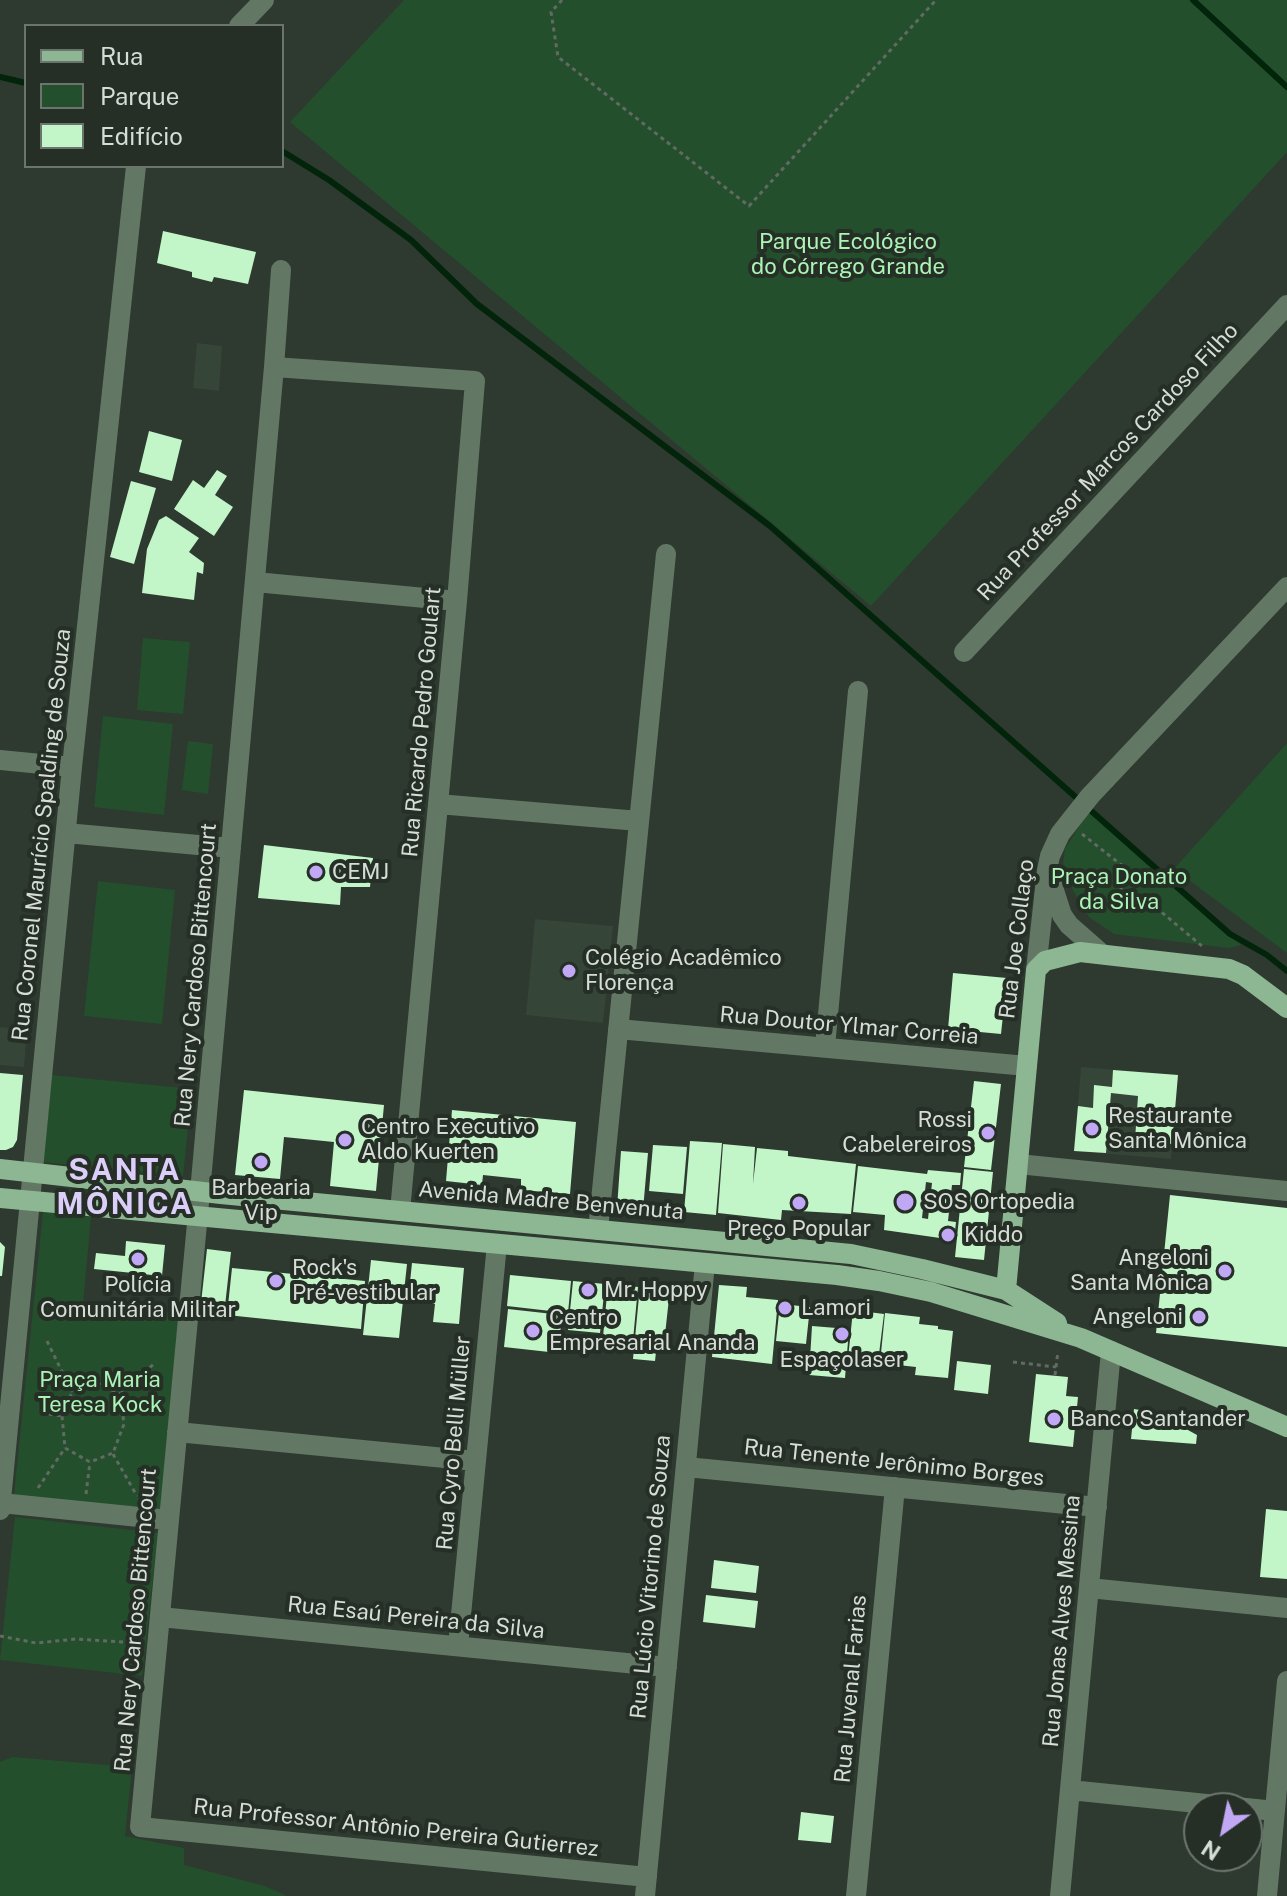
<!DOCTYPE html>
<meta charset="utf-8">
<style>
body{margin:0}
#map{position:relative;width:1287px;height:1896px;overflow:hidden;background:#2e3930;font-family:"Public Sans",sans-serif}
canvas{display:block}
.legend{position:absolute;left:24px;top:24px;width:260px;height:144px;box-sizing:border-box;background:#252f26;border:2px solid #6c756d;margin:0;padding:10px 14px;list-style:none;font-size:24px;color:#d6ddd7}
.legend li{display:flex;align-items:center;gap:16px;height:40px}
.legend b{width:40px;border:2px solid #6c756d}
.north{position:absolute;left:1183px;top:1792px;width:80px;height:80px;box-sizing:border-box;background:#252f26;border:2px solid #6c756d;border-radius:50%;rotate:213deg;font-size:22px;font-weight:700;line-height:32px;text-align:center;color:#d6ddd7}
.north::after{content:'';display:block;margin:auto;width:28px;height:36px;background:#c0a8f4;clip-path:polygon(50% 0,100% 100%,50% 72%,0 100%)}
</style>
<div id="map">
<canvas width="1287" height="1896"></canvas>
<ul class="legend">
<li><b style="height:10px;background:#8db692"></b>Rua</li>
<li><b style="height:22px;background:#244f2c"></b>Parque</li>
<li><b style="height:22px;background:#c2f5c8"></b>Edifício</li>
</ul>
<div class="north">N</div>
</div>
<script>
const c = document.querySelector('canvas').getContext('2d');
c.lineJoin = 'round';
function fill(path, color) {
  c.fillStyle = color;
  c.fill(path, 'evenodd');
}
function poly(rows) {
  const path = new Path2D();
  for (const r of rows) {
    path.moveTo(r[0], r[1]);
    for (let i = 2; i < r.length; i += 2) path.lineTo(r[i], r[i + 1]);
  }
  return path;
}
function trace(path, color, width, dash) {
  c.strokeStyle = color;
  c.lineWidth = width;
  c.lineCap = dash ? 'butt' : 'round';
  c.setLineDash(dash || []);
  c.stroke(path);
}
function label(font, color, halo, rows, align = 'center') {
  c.font = font + ' "Public Sans",sans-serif';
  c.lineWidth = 8;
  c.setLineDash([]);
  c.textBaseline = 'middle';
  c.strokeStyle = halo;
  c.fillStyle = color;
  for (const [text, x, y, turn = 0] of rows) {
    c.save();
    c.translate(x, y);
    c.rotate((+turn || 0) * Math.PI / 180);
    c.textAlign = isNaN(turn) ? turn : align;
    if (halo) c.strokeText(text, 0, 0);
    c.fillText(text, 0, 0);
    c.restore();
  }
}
fill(poly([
 [197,343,222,346,219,391,193,388],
 [535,919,613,926,603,1023,526,1015],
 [0,1027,27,1030,24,1067,0,1065],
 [1081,1067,1178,1075,1171,1159,1074,1151]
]), '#354537');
fill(poly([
 [404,0,1287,0,1287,152,871,606,290,122],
 [143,638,190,642,183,714,137,710],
 [103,716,173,724,164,815,94,807],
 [188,741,213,744,208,794,182,790],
 [1287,743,1287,953,1174,869],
 [1090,809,1230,934,1241,945,1228,948,1114,934,1089,917,1066,879,1063,864,1065,849],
 [98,881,175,890,162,1024,84,1016],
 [52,1075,192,1089,183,1176,43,1162],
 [43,1212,91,1217,83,1304,183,1314,164,1511,14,1495],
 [15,1517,158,1533,142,1676,0,1660],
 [12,1757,132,1767,125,1836,184,1848,184,1865,265,1886,287,1896,0,1896,0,1762]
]), '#244f2c');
trace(poly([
 [1193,0,1287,87],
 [0,77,26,83],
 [282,151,329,180,411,240,477,304,770,526,1230,934,1267,955,1287,971]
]), '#01240a', 6);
fill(poly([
 [163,231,256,252,248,284,214,277,212,282,192,277,192,272,157,263],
 [149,431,182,440,172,481,139,472],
 [217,470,227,476,215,495,233,507,214,536,174,509,193,480,204,488],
 [131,481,156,488,134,564,110,557],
 [166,516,199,538,189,552,204,563,203,574,197,572,194,600,142,593,147,549,159,520],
 [264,845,373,858,370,887,341,887,340,905,258,898],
 [953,973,1007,978,1001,1034,948,1029],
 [1113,1070,1178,1075,1172,1144,1135,1140,1138,1096,1111,1093,1106,1153,1074,1151,1078,1106,1093,1108,1094,1085,1112,1087],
 [0,1073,23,1075,17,1140,13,1147,6,1150,0,1150],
 [974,1081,1001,1084,991,1170,964,1167],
 [244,1090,384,1105,376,1191,330,1186,334,1142,284,1137,280,1179,235,1175],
 [452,1110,576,1122,570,1194,521,1190,521,1179,483,1175,482,1185,446,1181],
 [690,1141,722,1143,716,1215,684,1212],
 [723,1144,755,1147,753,1184,757,1148,788,1151,788,1156,856,1164,851,1214,782,1210,781,1220,718,1213],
 [653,1145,687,1147,683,1194,649,1191],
 [621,1151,648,1153,643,1210,617,1208],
 [858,1166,927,1174,928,1170,961,1173,960,1185,952,1185,948,1221,956,1222,954,1240,884,1230,885,1215,853,1212],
 [926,1182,932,1183,928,1219,922,1218],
 [964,1169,993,1172,984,1260,955,1257],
 [1170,1195,1287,1208,1287,1347,1156,1333],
 [126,1241,165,1245,162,1276,94,1269,96,1253,125,1256],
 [0,1242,5,1247,2,1276,0,1276],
 [207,1249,231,1252,224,1315,200,1312],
 [371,1260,407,1264,399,1338,363,1335],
 [412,1263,464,1268,459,1324,433,1322,435,1304,408,1301],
 [232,1268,365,1281,361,1329,227,1315],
 [510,1275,571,1281,568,1313,507,1306],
 [573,1281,605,1284,600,1333,568,1330],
 [608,1284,638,1287,633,1340,603,1337],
 [719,1285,747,1287,746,1297,778,1300,772,1364,712,1357],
 [640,1286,670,1289,664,1344,657,1343,655,1361,633,1359],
 [780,1304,810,1307,806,1344,776,1341],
 [508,1309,562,1315,558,1353,504,1347],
 [853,1310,884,1314,878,1362,848,1359],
 [885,1313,920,1317,919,1324,938,1326,938,1329,953,1331,948,1378,915,1375,916,1367,880,1363],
 [812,1326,849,1329,845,1378,809,1375],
 [957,1361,991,1365,988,1394,954,1390],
 [1036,1374,1068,1377,1066,1396,1078,1397,1073,1447,1029,1442],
 [1134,1409,1157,1413,1197,1435,1196,1444,1131,1439],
 [1266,1509,1287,1511,1287,1579,1260,1577],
 [714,1560,759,1566,756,1593,711,1588],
 [706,1595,758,1601,755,1628,703,1622],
 [801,1812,834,1816,831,1843,798,1840]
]), '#c2f5c8');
trace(poly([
 [562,0,551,12,558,57,749,206,936,0],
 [1082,834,1124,867,1119,905,1159,910,1202,946],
 [47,1341,72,1392],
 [1013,1362,1056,1367],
 [1055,1375,1058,1351],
 [97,1383,120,1394,124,1424,113,1453,90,1462,65,1448,62,1416,72,1392,97,1383],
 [120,1394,156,1362],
 [41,1413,62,1416],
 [113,1454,137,1496],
 [38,1488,65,1448],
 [86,1494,90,1462],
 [0,1636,36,1643,76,1639,139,1643]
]), '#616b63', 3, [4, 4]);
trace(poly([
 [239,26,264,0],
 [281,270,274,367,200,1192,140,1827,647,1877],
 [274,367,475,381,457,601,400,1211],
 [255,582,457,601],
 [964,652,1287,305],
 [0,760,72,767],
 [438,804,639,821],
 [66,833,231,848],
 [1050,878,1062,915,1069,925,1102,954],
 [1036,970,1047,870,1050,856,1060,834,1090,796,1287,587],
 [618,1029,1027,1066],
 [825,1047,858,691],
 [1018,1164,1287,1191],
 [598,1230,666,554],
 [177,1432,476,1461],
 [686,1467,1097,1507],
 [1,1503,169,1520],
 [0,1510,72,767,136,166],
 [1089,1588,1287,1608],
 [160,1617,667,1667],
 [458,1646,497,1244],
 [1070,1790,1275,1811],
 [645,1896,705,1263],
 [856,1896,895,1487],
 [1060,1896,1111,1351],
 [1267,1896,1287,1681]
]), '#637765', 20);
trace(poly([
 [0,1169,221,1194,851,1254,922,1269,1006,1290,1057,1323],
 [0,1198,837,1275,879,1281,931,1292,1081,1338,1287,1427],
 [1006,1290,1036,970,1045,961,1080,952,1229,969,1243,975,1287,1008]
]), '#8db692', 20);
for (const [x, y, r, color] of [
 [316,872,8,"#c0a8f4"],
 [569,971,8,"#c0a8f4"],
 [1092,1129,8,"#c0a8f4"],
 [988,1133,8,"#c0a8f4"],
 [345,1140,8,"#c0a8f4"],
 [261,1162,8,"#c0a8f4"],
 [905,1202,10,"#c0a8f4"],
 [799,1203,8,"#c0a8f4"],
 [948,1235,8,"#c0a8f4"],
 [138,1259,8,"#c0a8f4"],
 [1225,1271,8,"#c0a8f4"],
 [276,1281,8,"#c0a8f4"],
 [588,1290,8,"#c0a8f4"],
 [785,1308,8,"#c0a8f4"],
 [1199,1317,8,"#c0a8f4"],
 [533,1331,8,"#c0a8f4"],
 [842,1334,8,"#c0a8f4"],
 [1054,1419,8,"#c0a8f4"]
]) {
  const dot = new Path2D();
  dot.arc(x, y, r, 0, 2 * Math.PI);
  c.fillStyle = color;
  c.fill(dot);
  trace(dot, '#252f26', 3);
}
label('22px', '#acf3b6', '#252f26', [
 ["Parque Ecológico",848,242],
 ["do Córrego Grande",848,267],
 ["Praça Donato",1119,877],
 ["da Silva",1119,902],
 ["Praça Maria",100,1380],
 ["Teresa Kock",100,1405]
]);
label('22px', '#d6ddd7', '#252f26', [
 ["Rua Professor Marcos Cardoso Filho",1108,462,-47],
 ["Rua Ricardo Pedro Goulart",422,722,-85],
 ["Rua Coronel Maurício Spalding de Souza",42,835,-84],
 ["Rua Joe Collaço",1017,939,-83],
 ["Rua Nery Cardoso Bittencourt",196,975,-85],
 ["Rua Doutor Ylmar Correia",849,1026,5],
 ["Avenida Madre Benvenuta",551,1201,5],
 ["Rua Cyro Belli Müller",454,1443,-85],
 ["Rua Tenente Jerônimo Borges",894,1463,6],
 ["Rua Lúcio Vitorino de Souza",651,1577,-85],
 ["Rua Esaú Pereira da Silva",416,1618,6],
 ["Rua Nery Cardoso Bittencourt",136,1620,-85],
 ["Rua Jonas Alves Messina",1062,1621,-85],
 ["Rua Juvenal Farias",851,1689,-85],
 ["Rua Professor Antônio Pereira Gutierrez",396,1828,6]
]);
label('22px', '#d6ddd7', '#252f26', [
 ["CEMJ",332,872],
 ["Colégio Acadêmico",585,958],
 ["Florença",585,983],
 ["Restaurante",1108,1116],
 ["Santa Mônica",1108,1141],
 ["Rossi",972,1120,"right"],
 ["Cabelereiros",972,1145,"right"],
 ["Centro Executivo",361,1127],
 ["Aldo Kuerten",361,1152],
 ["Barbearia",261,1188,"center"],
 ["Vip",261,1213,"center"],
 ["SOS Ortopedia",923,1202],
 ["Preço Popular",799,1229,"center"],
 ["Kiddo",964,1235],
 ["Angeloni",1209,1258,"right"],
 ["Santa Mônica",1209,1283,"right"],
 ["Rock's",292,1268],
 ["Pré-vestibular",292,1293],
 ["Polícia",138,1285,"center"],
 ["Comunitária Militar",138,1310,"center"],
 ["Mr. Hoppy",604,1290],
 ["Lamori",801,1308],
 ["Angeloni",1183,1317,"right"],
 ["Centro",549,1318],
 ["Empresarial Ananda",549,1343],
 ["Espaçolaser",842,1360,"center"],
 ["Banco Santander",1070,1419]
], 'left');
c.letterSpacing = '2px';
label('bold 30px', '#dbcffa', '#252f26', [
 ["SANTA",125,1171],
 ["MÔNICA",125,1205]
]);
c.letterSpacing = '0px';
</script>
